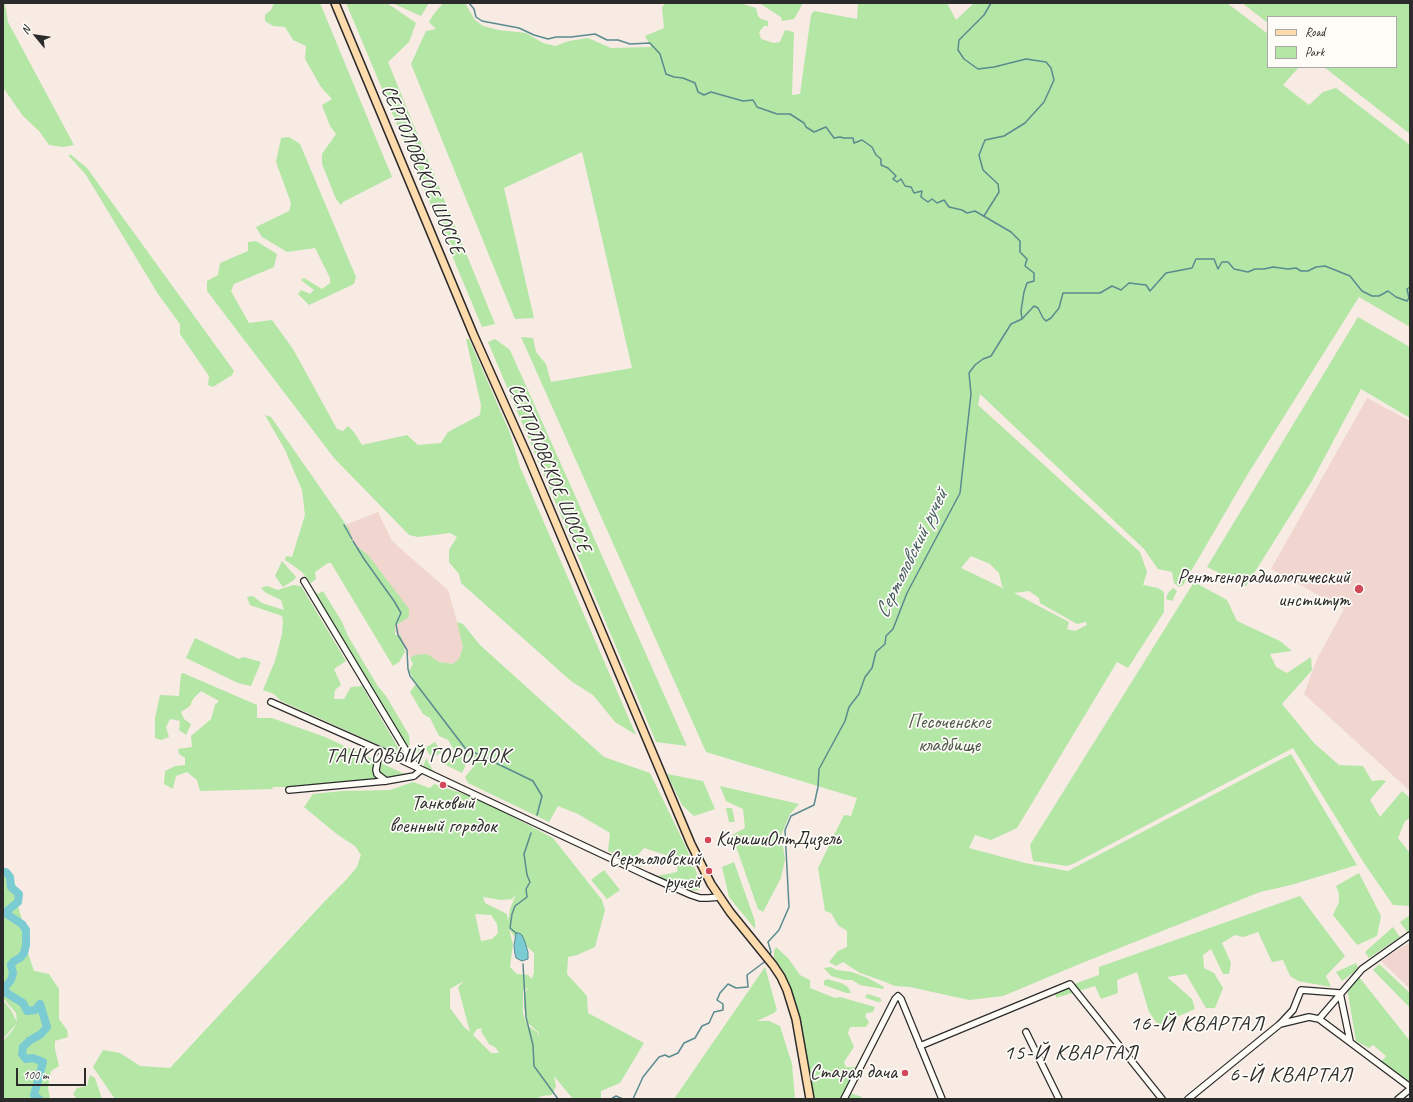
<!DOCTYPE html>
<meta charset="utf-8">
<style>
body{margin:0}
#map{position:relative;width:1413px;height:1102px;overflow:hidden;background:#f7ebe4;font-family:Caveat,sans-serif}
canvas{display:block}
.frame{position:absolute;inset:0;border:4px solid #2b2b2b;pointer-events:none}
.legend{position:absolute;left:1267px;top:16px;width:130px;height:52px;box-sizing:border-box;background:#fdfcf7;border:1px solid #a9a8a5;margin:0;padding:5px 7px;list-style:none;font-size:12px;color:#2b2b2b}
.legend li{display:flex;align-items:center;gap:8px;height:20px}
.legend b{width:20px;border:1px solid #a9a8a5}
.north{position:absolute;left:16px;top:16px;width:40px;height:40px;-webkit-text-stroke:3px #fdfcf7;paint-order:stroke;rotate:299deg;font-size:11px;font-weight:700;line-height:16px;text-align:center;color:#2b2b2b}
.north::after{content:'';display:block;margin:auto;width:14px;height:18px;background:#2b2b2b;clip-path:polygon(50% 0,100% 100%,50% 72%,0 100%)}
.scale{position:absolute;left:16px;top:1068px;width:70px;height:18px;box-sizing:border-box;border:2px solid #2b2b2b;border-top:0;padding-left:5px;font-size:12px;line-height:14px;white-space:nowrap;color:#2b2b2b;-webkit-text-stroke:3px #fdfcf7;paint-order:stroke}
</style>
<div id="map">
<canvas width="1413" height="1102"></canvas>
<div class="frame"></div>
<ul class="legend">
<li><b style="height:5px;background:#fedbac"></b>Road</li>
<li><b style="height:11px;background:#b4e6a6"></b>Park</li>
</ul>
<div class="north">N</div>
<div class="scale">100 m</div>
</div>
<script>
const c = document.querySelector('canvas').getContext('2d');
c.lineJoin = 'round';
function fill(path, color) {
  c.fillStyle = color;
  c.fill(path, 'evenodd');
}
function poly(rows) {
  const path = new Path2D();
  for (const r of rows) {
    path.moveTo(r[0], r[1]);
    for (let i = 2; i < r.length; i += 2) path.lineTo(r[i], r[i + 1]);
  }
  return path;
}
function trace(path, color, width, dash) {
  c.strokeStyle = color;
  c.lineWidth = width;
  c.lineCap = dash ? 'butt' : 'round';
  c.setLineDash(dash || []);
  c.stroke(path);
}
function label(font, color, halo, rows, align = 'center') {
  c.font = font + ' Caveat,sans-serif';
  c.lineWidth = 3.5;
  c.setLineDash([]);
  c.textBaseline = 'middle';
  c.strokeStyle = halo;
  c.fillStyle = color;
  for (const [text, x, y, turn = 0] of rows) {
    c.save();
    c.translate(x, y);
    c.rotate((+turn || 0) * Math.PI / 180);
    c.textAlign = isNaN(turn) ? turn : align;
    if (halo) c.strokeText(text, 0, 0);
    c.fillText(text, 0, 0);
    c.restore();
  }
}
fill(poly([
 [1367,398,1410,421,1410,791,1304,694,1317,659,1344,609,1271,569],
 [378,512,392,541,448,590,461,635,463,647,459,659,453,664,439,662,427,655,415,655,410,658,391,624,356,546,345,525],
 [1410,942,1410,989,1381,961]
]), '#f0d6ce');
fill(poly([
 [3,3,5,3,8,22,74,145,63,147,49,145,39,131,23,116,4,89],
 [274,3,320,3,392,177,343,202,341,205,336,199,322,164,322,154,336,134,330,126,322,105,332,99,321,87,305,59,306,46,293,40,285,27,273,26,265,21,265,15,271,10],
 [346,3,387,3,416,23,409,42,388,62,495,324,482,327],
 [392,3,429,3,421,16],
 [443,3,465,3,475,20,483,26,499,30,526,33,543,43,555,46,569,41,588,38,611,48,651,47,645,36,664,28,662,7,666,3,740,3,756,8,758,16,761,19,768,21,768,26,764,26,759,32,761,39,774,43,780,42,785,30,794,32,792,95,800,94,811,15,814,11,857,19,858,3,947,3,956,20,974,3,1227,3,1268,34,1268,67,1299,67,1283,85,1309,105,1323,92,1336,88,1410,145,1410,327,1359,297,1246,477,1183,585,1179,587,1174,583,1172,572,1158,569,1144,549,980,394,978,405,1140,552,1147,572,1143,585,1158,588,1164,592,1164,612,1128,668,1117,662,1017,828,991,840,975,835,969,848,1025,863,1068,871,1291,754,1357,865,1291,885,1260,892,1082,963,1003,996,969,1000,910,987,895,986,883,981,860,973,843,962,836,966,829,962,838,951,847,947,847,931,838,925,831,913,825,911,818,868,844,815,851,816,857,798,706,752,521,337,533,338,536,352,546,364,551,382,632,368,582,152,504,188,534,318,515,319,411,64,426,31,436,29,429,22,433,15],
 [971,556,990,564,999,573,1002,586,1005,589,961,568],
 [1029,591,1039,598,1040,603,1077,624,1086,622,1087,625,1075,631,1067,629,1069,622,1014,593],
 [759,3,803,3,794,19,782,21,781,17],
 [1242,3,1410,3,1410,134,1324,67,1396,67,1396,17,1268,17,1268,23],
 [289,137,300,144,356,277,354,284,309,305,298,294,301,290,310,294,314,290,301,280,304,278,322,289,330,283,330,278,315,248,287,252,262,237,256,227,289,211,291,203,276,162,281,138],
 [70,154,87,168,234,371,232,375,213,387,208,385,209,376,180,334,180,324,158,294,86,175,69,156],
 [256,241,277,254,274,267,234,284,231,291,249,323,272,320,293,349,337,429,343,431,348,426,354,432,362,445,407,435,418,445,441,443,448,432,480,415,481,405,466,339,469,339,510,433,520,467,636,735,615,722,593,695,571,681,461,583,459,574,449,562,449,550,457,537,450,533,418,537,409,535,334,458,207,291,207,281,218,275,220,263,248,251,248,242],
 [1358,317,1410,347,1410,418,1361,389,1312,481,1246,586,1207,567],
 [495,339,510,350,687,746,656,742,488,342],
 [265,415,271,417,349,529,353,543,368,555,409,609,409,617,395,626,395,635,401,636,405,652,399,662,393,666,331,563,328,563,315,572,316,579,311,583,302,572,285,560,286,556,292,557,305,515,302,490,285,450],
 [282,561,296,577,294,580,283,587,275,576],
 [1194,582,1227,600,1237,621,1280,641,1292,651,1270,654,1276,667,1287,673,1311,657,1312,670,1282,704,1314,743,1339,765,1363,766,1372,781,1382,780,1386,781,1370,800,1380,817,1402,791,1410,798,1410,818,1405,821,1398,838,1410,853,1410,906,1393,905,1364,863,1293,748,1075,863,1067,866,1033,861,1030,845],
 [293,585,301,586,346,661,334,669,341,685,335,690,334,699,344,699,351,687,362,686,403,756,281,701,274,694,263,690,275,661,282,634,283,621,282,616,250,605,247,597,253,596,262,603,284,610,281,600,266,593,261,588,267,586,278,590],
 [1173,588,1177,591,1172,601,1166,599,1168,593],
 [313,590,318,594,323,591,342,622,348,636,377,685,386,696,409,735,410,745,407,746],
 [457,622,463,624,480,645,604,757,650,773,685,845,702,885,699,890,692,891,657,876,677,872,678,859,644,848,637,856,642,867,608,851,610,833,578,814,558,806,549,822,468,783,465,777,474,766,470,758,454,750,448,740,439,736,430,718,423,714,410,692,416,684,409,671,413,664,410,658,415,655,427,654,439,662,453,664,459,659,463,647],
 [195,638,239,659,244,657,261,662,251,686,238,683,186,658],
 [183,673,257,705,257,718,272,718,325,737,409,776,306,787,272,787,273,789,200,791,197,780,187,772,176,776,173,789,164,784,165,771,175,766,185,765,185,758,179,754,178,749,192,747,191,736,211,719,215,705,219,701,201,691,193,699,190,706,181,712,184,719,191,724,186,735,179,730,180,721,170,719,166,727,169,737,161,740,155,738,155,718,160,695,179,696,181,674],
 [435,742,442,752,432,758,425,748],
 [419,746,424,755,421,767,417,765,409,752],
 [451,751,468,760,462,773,444,764],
 [426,758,435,774,423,768],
 [667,774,703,781,715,809,694,816,682,805],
 [413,782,430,788,434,784,479,799,553,838,602,900,605,910,595,947,577,955,568,957,567,974,587,996,588,1013,644,1043,620,1083,601,1091,601,1099,573,1099,554,1076,556,1086,552,1095,542,1096,535,1099,115,1099,93,1067,103,1050,120,1053,140,1066,170,1068,324,902,346,880,357,867,361,855,355,846,338,835,304,807,313,794,342,791,390,790],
 [516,894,510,909,508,922,507,914,485,903,483,897,501,900,512,899],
 [475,914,491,915,497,924,498,933,492,939,481,941],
 [509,929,519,943,523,943,534,953,534,972,532,979,528,975,517,974,510,967,513,944],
 [464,981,458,987,470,1032,464,1027,450,1008,450,989],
 [528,988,524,994,524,1008,528,1023,539,1033,539,1038,538,1033,527,1025,523,1013,523,991,525,989],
 [482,1028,481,1031,489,1044,496,1048,499,1053,491,1053,473,1035,477,1029],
 [720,786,799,804,790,814,781,835,785,859,781,878,763,912,758,909,732,835,745,828,743,809,726,801],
 [726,808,732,808,735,822,729,822],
 [734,862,755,921,755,929,729,897,722,867],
 [604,870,620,890,607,899,591,880],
 [3,871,13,879,19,894,18,906,27,937,27,950,34,971,49,974,59,989,59,1019,67,1030,68,1037,55,1041,55,1049,59,1066,51,1071,48,1087,50,1099,3,1099,3,1041,12,1031,17,1023,3,1039,3,1000,11,1010,17,1022,16,1013,3,998],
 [1359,873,1381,916,1377,936,1357,945,1333,915,1339,902,1339,894,1336,886],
 [1300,896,1345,956,1326,976,1331,987,1298,981,1290,976,1283,960,1272,962,1258,932,1243,937,1235,935,1222,943,1231,963,1229,974,1223,974,1211,949,1203,955,1204,968,1214,973,1223,988,1215,1008,1206,1008,1186,974,1167,977,1192,999,1195,1009,1158,1025,1149,1012,1137,972,1117,980,1118,993,1101,999,1095,986,1056,998,1055,991,1099,975,1099,967],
 [1410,915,1410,931,1408,933,1400,922],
 [1393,927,1400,937,1369,958,1365,952],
 [776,947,788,958,800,975,810,980,810,988,835,998,840,997,875,1007,873,1012,867,1013,865,1016,869,1022,866,1027,850,1027,848,1033,854,1047,844,1062,846,1067,859,1067,864,1071,861,1078,851,1083,850,1093,862,1097,862,1099,814,1099,802,1032,788,984,774,957,774,951],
 [1356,963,1359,969,1342,981,1336,972],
 [1379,964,1410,993,1410,1008,1373,970],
 [765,967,777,1010,774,1013,757,1021,769,1021,780,1026,792,1064,795,1099,674,1099],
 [831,967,837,970,852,972,868,978,884,987,883,989,860,985,852,980,845,980,831,976,824,968],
 [1359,977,1410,1041,1409,1084,1381,1062,1386,1056,1373,1045,1369,1048,1356,1041,1347,988],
 [827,979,841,983,848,987,851,993,846,993,824,985,824,981],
 [868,994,880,998,882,1001,878,1002,866,998,865,996],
 [90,1075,95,1078,102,1099,77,1099,73,1094,77,1088,87,1086]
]), '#b4e6a6');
const water = poly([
 [516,933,519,933,522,935,525,942,528,952,528,959,522,961,516,958,515,954,514,946,516,933]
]);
fill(water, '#7acbd2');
trace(water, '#5a8b8f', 1);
trace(poly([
 [469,3,474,9,476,17,482,21,519,28,534,35,548,39,556,37,571,37,595,34,607,40,618,40,630,44,650,43,660,54,666,74,674,77,683,78,695,83,698,92,704,95,711,92,743,101,753,100,757,107,777,114,790,114,804,123,806,127,814,132,826,127,834,138,840,137,844,138,853,138,854,143,862,140,872,147,876,155,881,159,881,165,888,168,896,176,893,179,897,182,901,179,905,186,911,187,914,193,922,191,921,197,928,202,932,199,937,203,944,200,949,207,962,210,967,213,975,211,1011,232,1020,241,1020,252,1027,259,1025,266,1034,273,1034,281,1027,283,1024,292,1021,311,1022,319,1011,324,991,356,983,359,975,365,969,373,971,394,960,493,907,593,893,629,886,636,885,644,876,652,872,668,865,677,859,694,849,707,845,721,819,769,818,787,814,805,791,816,785,830,789,907,779,930,768,942,771,952,769,957],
 [984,216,999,192,998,184,983,170,979,155,985,140,1004,136,1025,123,1044,102,1054,80,1051,68,1046,62,1026,59,994,67,978,69,964,59,958,50,959,40,984,15,991,3],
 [1023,318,1034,306,1038,308,1043,318,1046,321,1051,318,1059,308,1063,293,1100,293,1112,286,1121,290,1129,283,1146,285,1150,291,1166,273,1192,268,1196,259,1214,259,1218,269,1222,262,1228,262,1234,269,1248,272,1255,269,1264,269,1273,267,1288,269,1296,268,1301,271,1308,271,1316,267,1325,266,1350,276,1362,291,1372,296,1379,296,1388,291,1396,297,1407,301,1409,298,1407,289,1410,287],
 [344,525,352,539],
 [353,541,364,559,394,601,401,613,396,624,398,635,407,650,408,669,410,676,465,748,533,781,542,796,537,815],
 [516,933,510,928,512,914,515,906,527,897,526,889,530,882,527,875,524,854,531,833],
 [523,964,526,1017,533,1045,534,1066,558,1099],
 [611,1099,616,1096,623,1099],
 [633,1099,643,1077,659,1057,665,1055,669,1057,678,1053,684,1043,695,1038,702,1026,709,1023,714,1012,723,1010,723,1004,717,1000,720,993,728,984,736,988,748,987,747,975,767,960]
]), '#5a8b8f', 1.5);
trace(poly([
 [3,872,6,872,10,877,11,887,19,894,18,902,8,910,8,915,22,924,26,930,26,945,24,953,20,958,14,961,11,965,13,973,11,980,5,987,5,992,23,1003,27,1011,35,1010,40,1004,47,1027,41,1034,29,1041,23,1047,22,1054,26,1059,33,1058,43,1062,34,1095,39,1099]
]), '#7acbd2', 8);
const minor = poly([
 [304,581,416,767],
 [271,702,384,752,648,876,691,895,700,898,708,898,720,897],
 [384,752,378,759,376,770,377,774,386,781],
 [289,790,386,781,414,776,421,770],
 [1340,993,1350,1041],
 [1319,1019,1362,969,1410,935],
 [1280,1024,1309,1017,1319,1019,1410,1087],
 [1026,1032,1059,1099],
 [920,1046,1070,984,1162,1099],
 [844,1099,895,999,898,996,901,999,942,1099],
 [1188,1099,1280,1024,1293,1010,1301,990,1340,993],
 [1398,1099,1410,1089]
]);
const major = poly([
 [335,3,474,336,528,457,691,844,711,884,730,912,773,965,781,977,787,990,796,1019,810,1099]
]);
trace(minor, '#2b2b2b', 8);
trace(major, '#2b2b2b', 10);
trace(minor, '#fdfcf7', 5.5);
trace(major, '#fedbac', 7);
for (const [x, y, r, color] of [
 [1359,589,5,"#d1495b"],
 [443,785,4,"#d1495b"],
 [708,840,4,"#d1495b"],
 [709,871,4,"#d1495b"],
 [905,1073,4,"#d1495b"]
]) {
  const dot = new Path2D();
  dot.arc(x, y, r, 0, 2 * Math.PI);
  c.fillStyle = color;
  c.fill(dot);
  trace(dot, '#fdfcf7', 1.5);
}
label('20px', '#2b2b2b', '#fdfcf7', [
 ["СЕРТОЛОВСКОЕ ШОССЕ",422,170,67],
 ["СЕРТОЛОВСКОЕ ШОССЕ",549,468,67]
]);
label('20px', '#2b2b2b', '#fdfcf7', [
 ["Рентгенорадиологический",1350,578],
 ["институт",1350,601],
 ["Танковый",443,804,"center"],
 ["военный городок",443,827,"center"],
 ["КиришиОптДизель",716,840,"left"],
 ["Сертоловский",701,860],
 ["ручей",701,883],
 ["Старая дача",897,1073]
], 'right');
label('20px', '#4d5a4a', '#fdfcf7', [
 ["Песоченское",949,723],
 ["кладбище",949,746]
]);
label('italic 21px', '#435b5d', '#fdfcf7', [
 ["Сертоловский ручей",912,554,-64]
]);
c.letterSpacing = '1px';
label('21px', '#2b2b2b', '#fdfcf7', [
 ["ТАНКОВЫЙ ГОРОДОК",418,756]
]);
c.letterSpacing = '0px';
c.letterSpacing = '1px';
label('22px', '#2b2b2b', '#fdfcf7', [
 ["16-Й КВАРТАЛ",1197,1024],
 ["15-Й КВАРТАЛ",1071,1053],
 ["6-Й КВАРТАЛ",1291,1075]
]);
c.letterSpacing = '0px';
</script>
